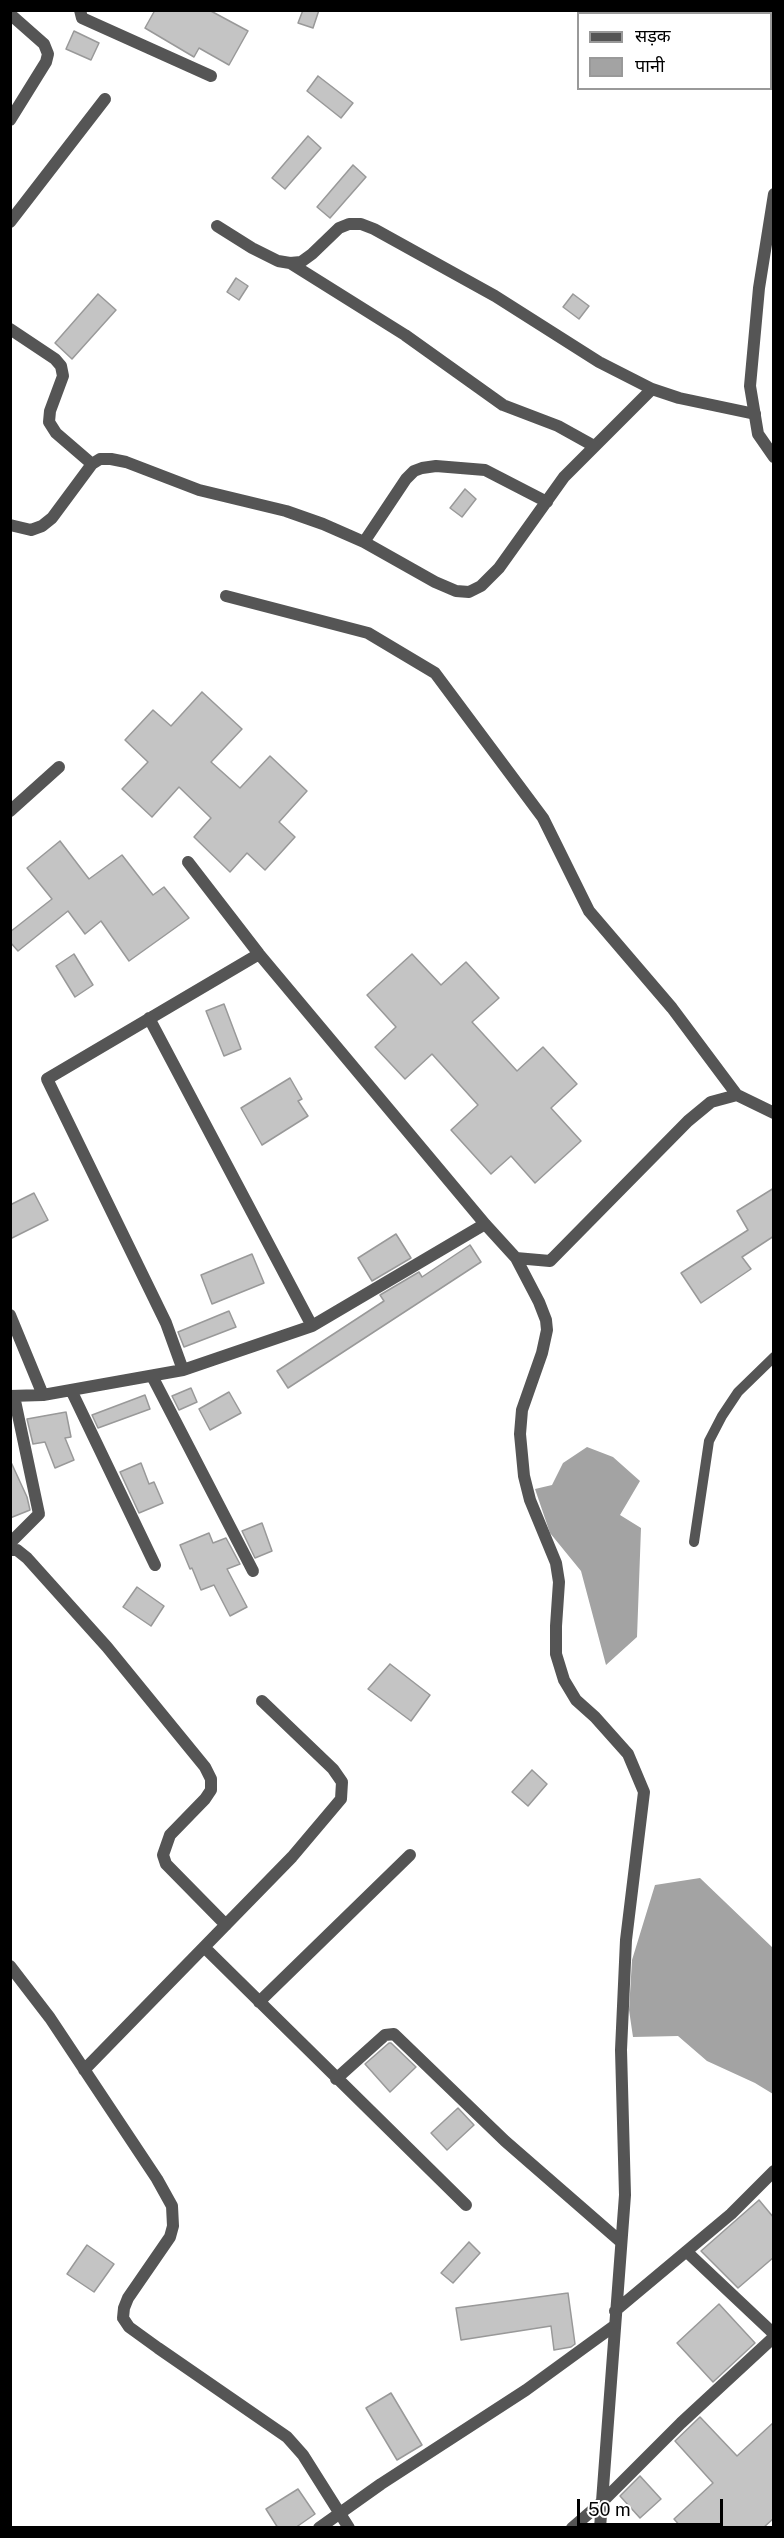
<!DOCTYPE html>
<meta charset="utf-8">
<style>
body{margin:0}
#map{position:relative;width:784px;height:2538px;overflow:hidden;background:#fff;font-family:"Public Sans","Noto Sans Devanagari",sans-serif}
canvas{display:block}
.frame{position:absolute;inset:0;border:12px solid #000;pointer-events:none}
.legend{position:absolute;left:577px;top:12px;width:195px;height:78px;box-sizing:border-box;background:#fff;border:2px solid #999;margin:0;padding:8px 10px;list-style:none;font-size:18px;color:#000}
.legend li{display:flex;align-items:center;gap:12px;height:30px}
.legend b{width:30px;border:2px solid #999}
.scale{position:absolute;left:577px;top:2499px;width:146px;height:27px;box-sizing:border-box;border:3px solid #000;border-top:0;padding-left:8px;font-size:18px;line-height:21px;white-space:nowrap;color:#000;-webkit-text-stroke:4px #fff;paint-order:stroke}
</style>
<div id="map">
<canvas width="784" height="2538"></canvas>
<div class="frame"></div>
<ul class="legend">
<li><b style="height:8px;background:#555"></b>सड़क</li>
<li><b style="height:16px;background:#a3a3a3"></b>पानी</li>
</ul>
<div class="scale">50 m</div>
</div>
<script>
const c = document.querySelector('canvas').getContext('2d');
c.lineJoin = 'round';
function fill(path, color) {
  c.fillStyle = color;
  c.fill(path, 'evenodd');
}
function poly(rows) {
  const path = new Path2D();
  for (const r of rows) {
    path.moveTo(r[0], r[1]);
    for (let i = 2; i < r.length; i += 2) path.lineTo(r[i], r[i + 1]);
  }
  return path;
}
function trace(path, color, width, dash) {
  c.strokeStyle = color;
  c.lineWidth = width;
  c.lineCap = dash ? 'butt' : 'round';
  c.setLineDash(dash || []);
  c.stroke(path);
}
fill(poly([
 [587,1447,613,1457,640,1481,620,1515,641,1528,637,1637,606,1665,581,1571,550,1533,535,1489,552,1485,563,1463],
 [700,1878,773,1948,773,2094,755,2083,707,2061,678,2036,633,2037,629,2010,632,1960,655,1885]
]), '#a3a3a3');
const building = poly([
 [155,10,209,10,248,31,229,65,199,48,194,57,145,28,155,10],
 [303,10,319,10,313,28,298,23,303,10],
 [74,31,99,43,91,60,66,49,74,31],
 [318,76,353,103,341,118,307,91,318,76],
 [308,136,321,148,285,189,272,178,308,136],
 [353,165,366,177,330,218,317,207,353,165],
 [236,278,248,286,239,300,227,292,236,278],
 [98,294,116,310,72,359,55,343,98,294],
 [573,294,589,306,579,319,563,307,573,294],
 [465,489,476,499,462,517,450,508,465,489],
 [202,692,242,729,211,762,240,788,270,756,307,791,279,822,295,837,265,870,247,853,230,872,194,837,211,818,179,787,152,817,122,789,148,762,125,740,153,710,171,726,202,692],
 [60,841,89,879,122,855,153,895,164,887,189,918,129,961,101,921,85,934,68,911,18,951,10,942,10,932,52,899,27,868,60,841],
 [74,954,93,985,75,997,56,966,74,954],
 [412,954,441,985,466,962,499,998,472,1022,517,1071,543,1047,577,1084,551,1108,581,1141,535,1183,511,1156,491,1174,451,1130,478,1105,432,1054,405,1079,375,1047,396,1027,367,995,412,954],
 [224,1004,241,1049,224,1056,206,1011,224,1004],
 [290,1078,302,1099,298,1101,308,1116,262,1145,241,1108,290,1078],
 [774,1188,774,1236,742,1257,751,1269,701,1303,681,1273,748,1230,737,1211,774,1188],
 [34,1193,48,1220,10,1239,10,1205,34,1193],
 [396,1234,411,1258,372,1281,358,1258,396,1234],
 [470,1245,481,1262,288,1388,277,1371,384,1301,380,1295,419,1272,422,1277,470,1245],
 [252,1254,264,1283,212,1304,201,1275,252,1254],
 [229,1311,236,1327,184,1347,178,1332,229,1311],
 [191,1388,197,1402,179,1410,172,1396,191,1388],
 [229,1392,241,1413,210,1430,199,1409,229,1392],
 [145,1395,150,1409,98,1428,92,1415,145,1395],
 [66,1412,71,1437,65,1438,74,1460,55,1468,45,1442,33,1444,27,1419,66,1412],
 [10,1460,27,1497,30,1510,10,1518,10,1460],
 [141,1463,149,1484,154,1482,163,1503,139,1513,120,1472,141,1463],
 [262,1523,272,1551,255,1558,242,1531,262,1523],
 [209,1533,213,1543,226,1538,240,1564,227,1569,247,1607,230,1616,214,1585,201,1590,192,1568,190,1569,180,1545,209,1533],
 [137,1587,164,1606,151,1626,123,1607,137,1587],
 [390,1664,430,1695,411,1721,368,1689,390,1664],
 [532,1770,547,1784,528,1806,512,1792,532,1770],
 [389,2043,391,2043,416,2067,390,2092,365,2064,389,2043],
 [458,2108,474,2125,447,2150,431,2133,458,2108],
 [759,2200,774,2218,774,2257,738,2288,701,2251,759,2200],
 [469,2242,480,2253,453,2283,441,2273,469,2242],
 [87,2245,114,2264,94,2292,67,2274,87,2245],
 [568,2293,575,2344,571,2347,554,2350,551,2326,461,2340,456,2308,568,2293],
 [719,2304,755,2343,713,2382,677,2343,719,2304],
 [391,2393,422,2445,397,2460,366,2408,391,2393],
 [700,2417,737,2456,774,2422,774,2518,763,2528,682,2528,674,2519,713,2483,675,2441,700,2417],
 [640,2476,661,2499,640,2518,620,2496,640,2476],
 [298,2489,315,2514,295,2528,278,2528,266,2509,298,2489]
]);
fill(building, '#c4c4c4');
trace(building, '#999', 1.5);
trace(poly([
 [694,1542,709,1441,722,1416,738,1392,774,1357]
]), '#555', 10);
trace(poly([
 [80,10,82,18,211,76],
 [745,10,748,14],
 [10,14,44,44,48,54,46,62,10,120],
 [770,42,774,46],
 [10,222,105,99],
 [217,226,252,248,278,261,290,263,301,262,312,254,339,228,349,224,361,224,374,229,495,296,599,362,652,389,679,398,755,414],
 [290,263,405,335,503,405,558,426,594,446],
 [10,329,55,359,61,366,63,376,50,411,49,422,56,433,92,464],
 [10,525,31,530,42,526,52,518,92,464,100,459,111,459,126,462,199,490,286,511,323,524,364,542,435,582,456,591,469,592,481,586,499,568,564,477,652,389],
 [364,542,406,479,414,471,422,468,436,466,485,470,547,502],
 [226,596,368,633,435,673,543,818,589,911,672,1008,737,1095,774,1113],
 [10,811,59,767],
 [188,862,259,954,485,1224,516,1258,550,1261,688,1121,711,1102,737,1095],
 [149,1018,312,1326],
 [516,1258,539,1302,546,1320,547,1330,542,1353,522,1410,520,1434,524,1476,530,1500,556,1563,559,1582,556,1626,556,1654,564,1680,576,1700,595,1717,628,1754,644,1792,626,1940,621,2050,625,2195,600,2528],
 [10,1315,43,1395],
 [183,1370,166,1323,47,1079,259,954],
 [152,1376,253,1571],
 [71,1390,155,1565],
 [10,1396,43,1395,183,1370,312,1326,485,1224],
 [10,1543,39,1514,14,1396],
 [10,1550,17,1550,27,1558,107,1647,205,1767,211,1779,211,1790,205,1799,170,1835,163,1855,166,1864,226,1925],
 [204,1947,466,2205],
 [10,1966,50,2018,157,2179,172,2206,173,2226,170,2237,128,2298,124,2308,123,2318,129,2327,158,2348,287,2437,303,2455,349,2528],
 [259,2002,410,1855],
 [84,2070,292,1857,341,1799,342,1782,333,1769,262,1701],
 [336,2079,385,2035,394,2034,505,2141,621,2242],
 [687,2252,774,2334],
 [615,2311,731,2214,774,2171],
 [319,2528,381,2484,526,2390,614,2326],
 [572,2528,602,2502,681,2423,774,2337]
]), '#555', 12);
trace(poly([
 [774,194,759,288,750,386,758,434,774,457]
]), '#555', 12);
</script>
